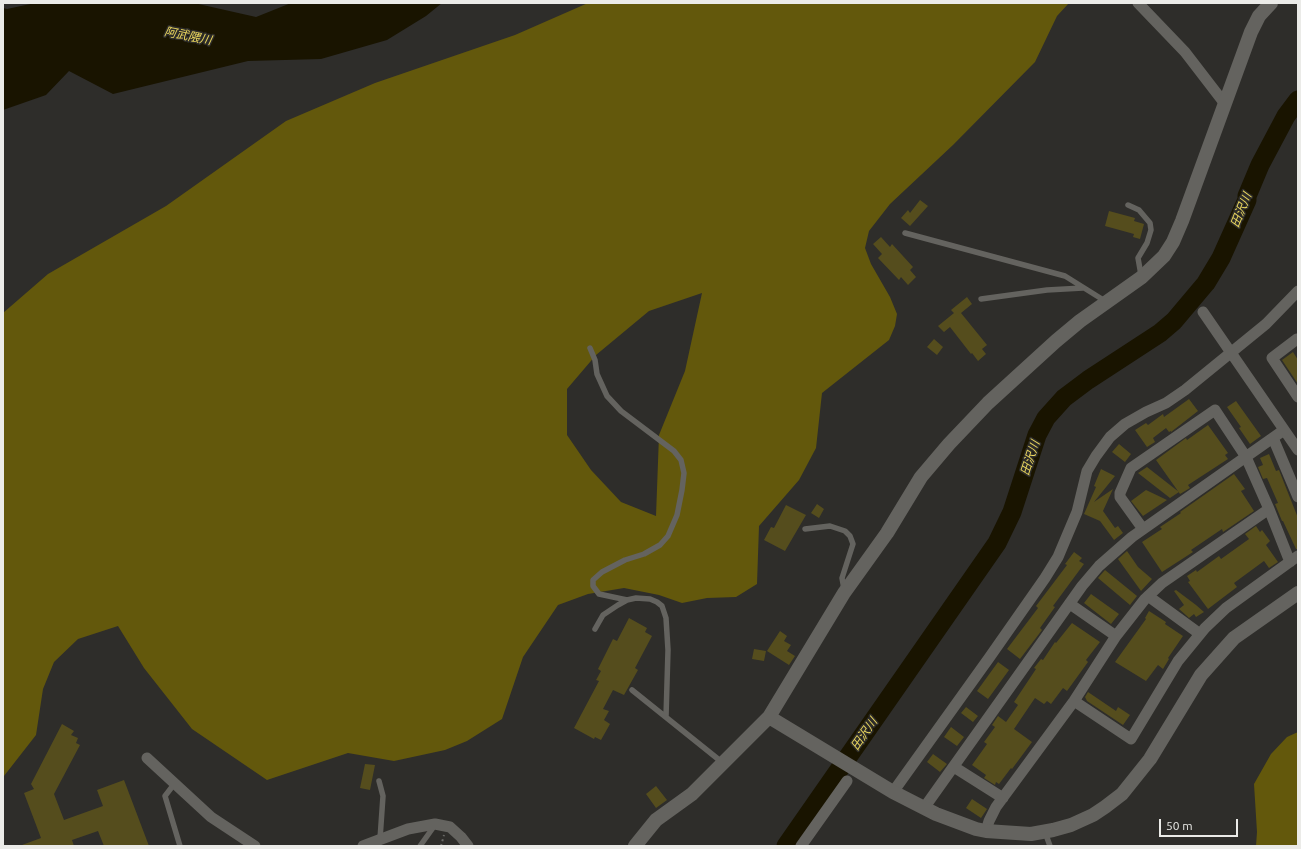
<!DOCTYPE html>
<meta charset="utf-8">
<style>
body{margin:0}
#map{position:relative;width:1301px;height:849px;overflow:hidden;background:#2e2d2a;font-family:Ubuntu,sans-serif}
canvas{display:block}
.frame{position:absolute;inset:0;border:4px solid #ebebe8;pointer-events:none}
.scale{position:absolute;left:1159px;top:819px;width:79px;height:18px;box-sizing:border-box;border:2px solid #ebebe8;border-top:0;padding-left:5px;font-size:12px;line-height:14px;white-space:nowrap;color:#ebebe8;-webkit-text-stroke:3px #2e2d2a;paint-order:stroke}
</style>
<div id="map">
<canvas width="1301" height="849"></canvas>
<div class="frame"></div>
<div class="scale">50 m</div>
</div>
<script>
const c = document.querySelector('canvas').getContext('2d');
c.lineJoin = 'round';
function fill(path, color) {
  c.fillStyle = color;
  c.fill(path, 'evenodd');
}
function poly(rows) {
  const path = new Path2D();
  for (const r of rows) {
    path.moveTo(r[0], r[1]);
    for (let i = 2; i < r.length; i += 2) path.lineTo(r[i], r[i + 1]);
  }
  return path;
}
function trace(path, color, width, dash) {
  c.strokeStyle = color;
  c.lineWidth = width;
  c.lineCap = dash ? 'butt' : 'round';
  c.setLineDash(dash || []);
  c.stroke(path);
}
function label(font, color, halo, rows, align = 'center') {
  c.font = font + ' Ubuntu,"Noto Sans JP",sans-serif';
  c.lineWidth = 3;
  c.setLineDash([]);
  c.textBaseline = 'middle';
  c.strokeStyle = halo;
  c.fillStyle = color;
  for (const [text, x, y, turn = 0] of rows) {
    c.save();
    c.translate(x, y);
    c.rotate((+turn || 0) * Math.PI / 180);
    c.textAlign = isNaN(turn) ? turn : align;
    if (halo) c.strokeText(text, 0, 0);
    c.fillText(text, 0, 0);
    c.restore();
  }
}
fill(poly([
 [588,3,1069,3,1057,16,1035,62,953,145,890,204,869,231,865,248,871,264,890,297,897,314,895,326,889,340,822,393,816,448,799,480,759,526,757,584,736,597,707,598,682,603,659,595,624,588,588,594,558,605,523,657,502,719,467,741,445,750,394,761,348,753,267,780,192,729,144,668,118,626,78,639,54,662,43,689,36,735,4,776,3,790,3,313,48,274,166,206,286,121,375,83,515,35],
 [702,293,685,371,659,435,656,516,621,502,591,470,567,435,567,389,596,355,649,311],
 [1298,732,1298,846,1256,846,1257,832,1254,784,1271,754,1287,737]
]), '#63580c');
fill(poly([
 [35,3,194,3,256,17,291,3,442,3,426,16,387,40,321,59,248,61,113,94,69,71,46,95,3,110,3,8,7,9]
]), '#191400');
trace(poly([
 [786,846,997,543,1012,512,1037,435,1046,418,1064,398,1088,380,1160,333,1174,321,1206,283,1221,258,1247,200,1247,196,1260,165,1286,116,1298,100]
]), '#191400', 19);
fill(poly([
 [920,200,928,206,910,226,901,218,908,210,910,213],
 [1109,211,1135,218,1134,221,1144,224,1140,239,1133,237,1134,234,1105,226],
 [881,237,890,247,892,244,913,267,910,270,916,277,908,285,901,277,899,280,878,258,882,254,873,244],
 [967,297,972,304,961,313,987,345,982,349,986,354,978,361,972,353,971,354,950,327,944,332,938,326,954,313,951,310],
 [934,339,943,347,937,355,927,347],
 [1293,352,1298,360,1298,384,1282,360],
 [1189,399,1198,411,1171,432,1171,431,1169,432,1166,428,1153,438,1155,442,1147,447,1135,430,1146,423,1148,425,1163,414,1164,417],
 [1236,401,1261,436,1250,444,1239,428,1241,427,1227,407],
 [1208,425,1228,453,1225,455,1228,459,1188,485,1190,488,1180,494,1156,460,1186,438,1187,440],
 [1119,444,1131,454,1125,462,1112,452],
 [1269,454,1276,471,1279,470,1298,518,1298,549,1296,549,1283,521,1282,521,1275,504,1278,503,1267,478,1263,479,1258,467,1263,465,1260,458],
 [1147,467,1179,492,1170,498,1138,473],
 [1101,469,1115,476,1094,502,1113,489,1103,511,1115,528,1118,526,1123,533,1114,540,1100,521,1084,514,1096,487,1094,486],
 [1234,474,1245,489,1241,491,1254,511,1223,532,1222,529,1191,550,1193,552,1162,572,1142,542,1162,529,1160,527,1181,513,1180,512],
 [1146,490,1167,500,1143,516,1131,501],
 [817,504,824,509,819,518,811,513],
 [786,505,806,515,785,551,764,540,771,527,774,528],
 [1256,526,1260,532,1262,530,1270,541,1266,545,1278,562,1269,568,1264,561,1234,583,1237,587,1208,609,1188,582,1190,581,1187,576,1196,570,1197,572,1219,556,1221,559,1249,539,1245,534],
 [1127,551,1138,567,1152,579,1141,591,1118,559],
 [1074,552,1082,558,1079,561,1084,564,1053,606,1055,607,1040,628,1042,630,1020,659,1007,649,1038,608,1036,606,1067,565,1065,564],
 [1105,570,1137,596,1130,605,1098,578],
 [1176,590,1196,605,1204,612,1196,617,1194,614,1189,618,1187,616,1179,609,1184,605,1174,591],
 [1091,594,1119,614,1111,624,1084,603],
 [1149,611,1166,622,1165,624,1183,636,1168,658,1169,659,1163,669,1158,665,1146,681,1115,662,1146,619,1145,618],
 [629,618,647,628,645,632,652,636,635,668,638,670,624,695,613,690,603,709,609,711,604,720,610,724,601,740,595,737,594,739,574,728,599,681,596,680,601,671,598,669,613,639,617,641],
 [1072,623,1100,642,1086,660,1088,662,1067,691,1063,688,1051,704,1047,701,1044,704,1035,698,1014,729,1032,742,1012,769,1011,768,999,784,996,782,995,785,984,778,986,775,972,765,987,744,984,742,995,727,992,725,998,716,1006,722,1018,705,1014,702,1036,669,1034,668,1041,659,1043,660,1055,642,1056,643],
 [780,631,787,636,784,641,791,645,787,651,795,656,789,665,767,651],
 [754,649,766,651,764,661,752,659],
 [998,662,1009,670,988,699,977,691],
 [1088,692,1116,711,1118,707,1130,715,1123,725,1087,701,1085,697],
 [966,707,978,716,973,722,961,713],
 [62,724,74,731,71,735,78,738,76,743,80,745,54,794,64,820,103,806,97,790,124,780,149,846,104,846,98,831,72,840,74,846,22,846,22,845,41,838,24,793,34,789,31,784],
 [951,727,964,737,957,746,944,737],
 [933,754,947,764,940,772,927,762],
 [365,764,375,765,370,790,360,788],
 [656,786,667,800,656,808,646,794],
 [972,799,987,809,981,818,966,808]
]), '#554d1d');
trace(poly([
 [441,846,444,835]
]), '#696966', 2, [2, 3]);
trace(poly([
 [1128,205,1139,210,1150,223,1151,230,1147,243,1138,258,1141,275],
 [905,233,1065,276,1105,301],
 [981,299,1047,290,1083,288],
 [590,348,595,360,597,374,607,396,621,411,674,451,681,460,684,473,682,490,677,515,668,536,660,545,644,554,625,560,602,572,593,580,593,586,599,594,627,600],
 [805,529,830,526,845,531,850,536,853,544,842,578,844,589],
 [595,629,603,615,618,605,627,600,636,598,650,599,657,602,662,606,666,618,668,650,666,717],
 [632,690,723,763],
 [379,781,383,796,380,839],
 [175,783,165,796,180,846],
 [1045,832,1050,846],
 [420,846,435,825]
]), '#64635f', 5.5);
trace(poly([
 [1138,3,1185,52,1225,104],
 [1203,312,1298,450],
 [1297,339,1272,358,1298,397],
 [1273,438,1298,497],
 [1143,529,1120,497,1120,493,1131,468,1215,410,1246,457,1269,509,1290,562],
 [1148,596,1200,634],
 [1070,604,1116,636],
 [1074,701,1131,739,1178,661,1205,628,1226,608,1298,556],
 [147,758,211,817,255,846],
 [954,767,1003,798],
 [893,792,989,658,1045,578,1058,557,1077,512,1087,471,1096,456,1110,437,1125,424,1146,412,1166,403,1185,390,1266,324,1298,291],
 [924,808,1082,586,1099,566,1132,537,1284,430],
 [986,831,989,821,996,807,1074,701,1116,636,1145,599,1162,583,1269,509],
 [363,846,408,829,435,824,450,827,461,837,468,846],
 [801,846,847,781]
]), '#64635f', 11);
trace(poly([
 [769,717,893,792,936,814,976,829,986,831,1031,834,1053,830,1071,825,1093,815,1105,807,1122,794,1150,759,1201,675,1234,638,1298,593],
 [635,846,656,820,692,794,769,717,844,593,887,533,921,477,949,444,988,403,1056,341,1080,321,1142,277,1164,256,1173,242,1182,221,1251,32,1259,16,1271,3]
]), '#64635f', 14);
label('italic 12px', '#ebd75d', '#2e2d2a', [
 ["阿武隈川",188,36,11],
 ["田沢川",1241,210,-68],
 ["田沢川",1030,458,-72],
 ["田沢川",864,734,-55]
]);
</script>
